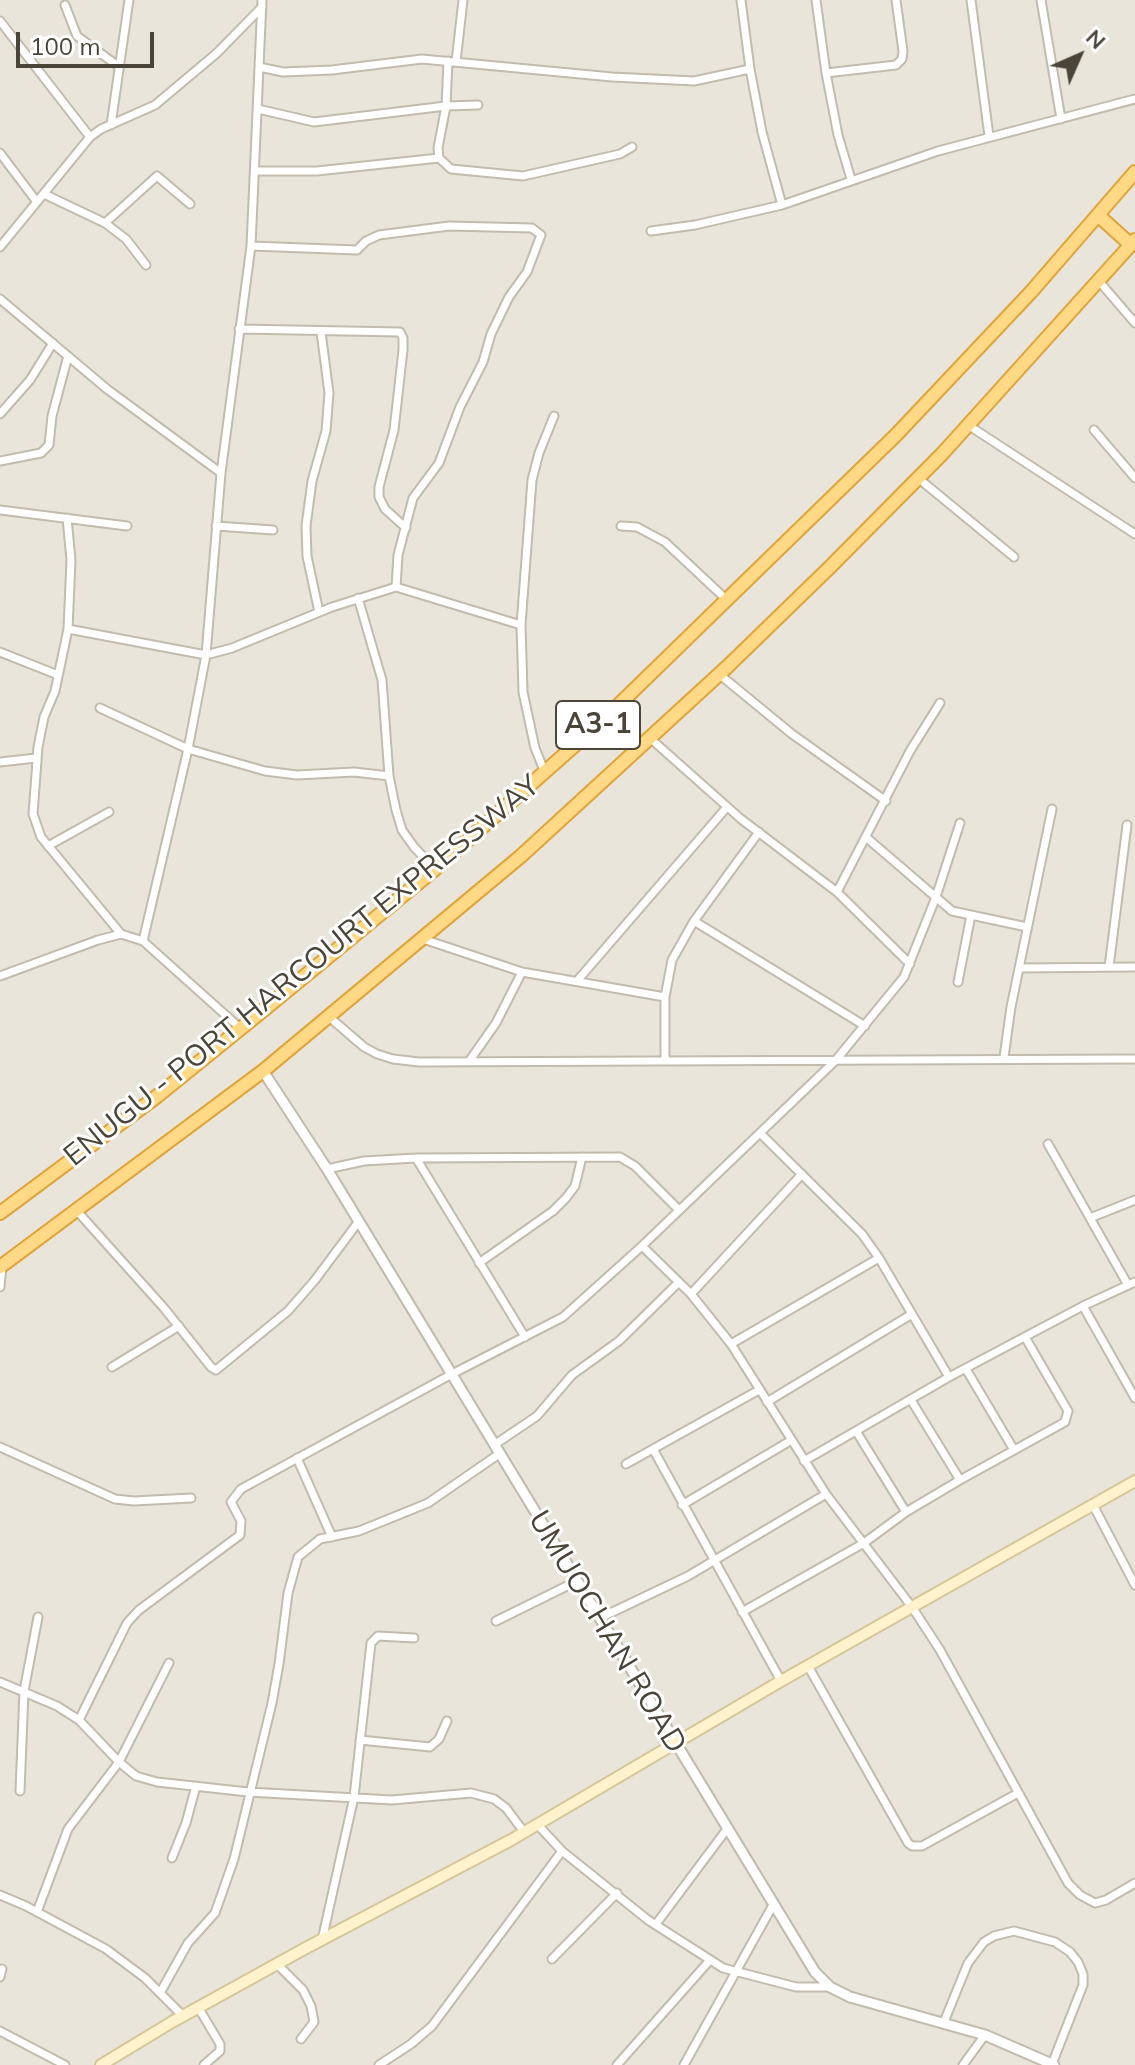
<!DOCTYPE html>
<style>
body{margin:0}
#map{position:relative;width:1135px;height:2065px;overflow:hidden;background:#f6f3ec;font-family:Mulish,sans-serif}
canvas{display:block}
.north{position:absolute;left:1039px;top:16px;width:80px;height:80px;-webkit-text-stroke:6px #fff;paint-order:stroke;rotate:45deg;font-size:22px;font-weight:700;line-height:32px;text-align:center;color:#4b4439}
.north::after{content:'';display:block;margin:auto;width:28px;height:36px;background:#4b4439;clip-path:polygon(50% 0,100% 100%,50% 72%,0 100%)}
.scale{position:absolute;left:16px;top:32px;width:138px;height:36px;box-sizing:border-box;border:4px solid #4b4439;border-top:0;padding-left:10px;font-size:24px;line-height:28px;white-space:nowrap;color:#4b4439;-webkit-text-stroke:6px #fff;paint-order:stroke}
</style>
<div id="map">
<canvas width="1135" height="2065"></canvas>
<div class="north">N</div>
<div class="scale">100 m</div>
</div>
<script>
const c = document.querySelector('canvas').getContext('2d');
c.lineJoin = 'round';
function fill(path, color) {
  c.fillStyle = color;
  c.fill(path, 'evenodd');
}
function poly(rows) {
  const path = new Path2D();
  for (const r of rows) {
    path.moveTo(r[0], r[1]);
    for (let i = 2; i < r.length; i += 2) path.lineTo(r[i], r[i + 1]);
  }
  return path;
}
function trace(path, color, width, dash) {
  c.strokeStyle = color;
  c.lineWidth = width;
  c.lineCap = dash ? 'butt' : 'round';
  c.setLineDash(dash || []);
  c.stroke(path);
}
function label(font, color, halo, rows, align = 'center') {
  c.font = font + ' Mulish,sans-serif';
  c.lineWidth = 6;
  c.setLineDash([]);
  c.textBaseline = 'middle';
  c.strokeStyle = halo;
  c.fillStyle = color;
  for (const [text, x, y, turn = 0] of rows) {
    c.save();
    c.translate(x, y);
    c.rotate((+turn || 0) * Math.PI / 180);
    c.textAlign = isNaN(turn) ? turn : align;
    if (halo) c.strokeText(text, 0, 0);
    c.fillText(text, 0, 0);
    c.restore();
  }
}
fill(poly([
 [0,0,1135,0,1135,2065,0,2065]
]), '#eae5da');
const minor = poly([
 [741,0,750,69,762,132,782,205],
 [816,0,826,73,838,135,851,179],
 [971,0,989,136],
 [1041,0,1061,119],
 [65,5,77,36,118,66],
 [0,21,90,137],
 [448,61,446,106,438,148,439,158,451,169,523,176,620,154,632,147],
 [456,62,463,0],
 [259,67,283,72,332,70,422,59,612,77,694,81,750,69],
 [826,73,896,65,902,59,903,51,896,0],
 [258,109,314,122,446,106,478,105],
 [111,125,129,0],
 [0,153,37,202],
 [256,171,317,171,439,158],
 [44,194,105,223,126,239,146,265],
 [105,223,157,176,190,204],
 [651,231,695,225,782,205,938,151,1135,99],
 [251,246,357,250,366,241,379,235,449,226,532,228,541,235,527,272,509,297,491,334,483,362,460,407,439,463,413,498,398,555,396,587],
 [0,247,90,137,101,129,155,105,217,53,262,7],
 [1098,280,1135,323],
 [0,299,107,389,221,473],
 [239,329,400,332,403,338,403,350,394,430,379,487,379,497,385,509,406,528],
 [0,414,30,380,53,343],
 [968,425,1135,534],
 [1094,430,1135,478],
 [0,461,41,453,49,445,52,416,68,356],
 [918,478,1014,557],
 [0,510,127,526],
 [67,518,71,560,68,629,55,691,44,717,38,747,33,814,41,837,121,934],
 [216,526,273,530],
 [621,526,637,527,665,542,728,601],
 [358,598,382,680,389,776,396,810,402,830,414,847,435,869],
 [319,612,307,556,306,526,312,481,326,431,329,393,321,332],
 [68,629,206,655,232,648,332,607,396,587,521,625],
 [0,652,58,675],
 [719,674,792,734,886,801],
 [100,708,188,749,265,771,297,775,354,772,389,776],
 [651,739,741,819,837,892,910,964],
 [0,762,36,758],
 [545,773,535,748,523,692,521,625,532,480,539,453,554,416],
 [867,838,952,911,1027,927],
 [48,846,109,812],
 [837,892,910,751,940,703],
 [694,921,865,1026],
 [423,939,522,972,665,997],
 [143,941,188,749,206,655,221,473,251,246,262,0],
 [1109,967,1127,825],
 [1019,968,1135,967],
 [0,976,98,940,121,934,143,941,240,1028],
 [577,981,727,807],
 [958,982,971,915],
 [328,1016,364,1047,377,1054,393,1059,419,1062,1135,1059],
 [1004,1057,1011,1007,1052,809],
 [665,1059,665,997,672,960,694,921,759,832],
 [470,1060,496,1023,522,972],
 [760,1133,862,1234,879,1258,949,1377],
 [1048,1144,1128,1285],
 [416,1158,525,1337],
 [327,1169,364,1161,416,1158,620,1157,635,1166,679,1210],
 [77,1211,164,1308,211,1367,216,1370,288,1311,315,1280,359,1221],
 [1090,1218,1135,1200],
 [642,1246,691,1294,731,1344,826,1494,912,1607,940,1650,1068,1883,1080,1895,1095,1903,1106,1900,1135,1883],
 [479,1263,553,1211,566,1198,575,1186,582,1157],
 [0,1287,2,1266],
 [691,1294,802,1174],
 [1083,1306,1135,1398],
 [731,1344,879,1258],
 [112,1367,179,1326],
 [966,1369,1014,1450],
 [911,1400,960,1480],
 [767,1402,912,1314],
 [856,1431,906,1512],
 [494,1445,537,1416,572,1375,619,1341,679,1282],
 [0,1447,115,1499,134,1501,191,1498],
 [653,1449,781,1681],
 [297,1458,332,1537],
 [804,1461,949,1377,1083,1306,1135,1282],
 [626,1464,759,1390],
 [682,1505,790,1441],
 [1093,1505,1135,1585],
 [742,1612,864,1543,906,1512,960,1480,1065,1422,1068,1411,1025,1337],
 [600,1618,688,1576,826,1494],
 [496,1621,577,1581],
 [808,1666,908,1843,912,1846,922,1846,1018,1793],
 [0,1682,57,1706,79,1720,119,1762,136,1776,157,1782,248,1792,392,1800,471,1793,494,1799,506,1808,524,1832],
 [79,1720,127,1623,139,1610,240,1535,241,1521,231,1502,241,1489,452,1374,563,1317,642,1246,836,1060,904,977,936,897,960,823],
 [360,1740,430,1747,439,1739,447,1721],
 [20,1791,24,1691,38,1617],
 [537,1824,562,1851,648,1920,723,1968,796,1987,830,1987],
 [172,1858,186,1823,196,1786],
 [0,1895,26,1906,106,1949,145,1978,183,2016],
 [37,1912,68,1829,119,1762,169,1663],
 [656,1924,727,1829],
 [322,1940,354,1797,371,1643,378,1636,414,1638],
 [552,1959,617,1893],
 [277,1964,303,1990,311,2006,314,2022,301,2039],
 [0,1977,2,1969],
 [160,1993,188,1943,215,1913,234,1859,272,1703,279,1664,288,1593,298,1557,320,1539,359,1531,428,1503,499,1454],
 [198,2007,220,2044,220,2051,204,2065],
 [944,2022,968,1963,984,1942,994,1936,1014,1931,1055,1942,1070,1952,1078,1962,1083,1974,1083,1985,1052,2064],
 [0,2031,65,2065],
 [379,2065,411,2044,432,2026,562,1851],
 [617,2065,710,1960],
 [684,2065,773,1905],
 [963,2065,985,2035]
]);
const tertiary = poly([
 [263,1071,327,1169,815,1972,830,1987,850,1997,985,2035,1054,2065]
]);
const secondary = poly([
 [101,2065,172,2022,304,1949,511,1840,781,1681,1135,1481]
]);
const trunk = poly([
 [1099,216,1131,245],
 [0,1213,156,1097,261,1012,435,869,600,723,896,435,1031,292,1135,172],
 [0,1267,263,1071,521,856,727,667,829,568,942,454,1135,240]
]);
trace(minor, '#c2bbae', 11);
trace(tertiary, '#c2bbae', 13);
trace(secondary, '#d6c79b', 14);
trace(trunk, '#e0a43c', 16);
trace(minor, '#fff', 7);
trace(tertiary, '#fff', 9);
trace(secondary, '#fff3cd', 10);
trace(trunk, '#ffd985', 12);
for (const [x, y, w] of [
 [598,725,84]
]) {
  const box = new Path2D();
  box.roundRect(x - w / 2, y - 24, w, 48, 6);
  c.fillStyle = '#fff';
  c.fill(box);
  trace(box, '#4b4439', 2);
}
label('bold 28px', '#4b4439', null, [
 ["A3-1",598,725]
]);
label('30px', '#4b4439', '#fff', [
 ["ENUGU - PORT HARCOURT EXPRESSWAY",302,971,-39],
 ["UMUOCHAN ROAD",607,1632,59]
]);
</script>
